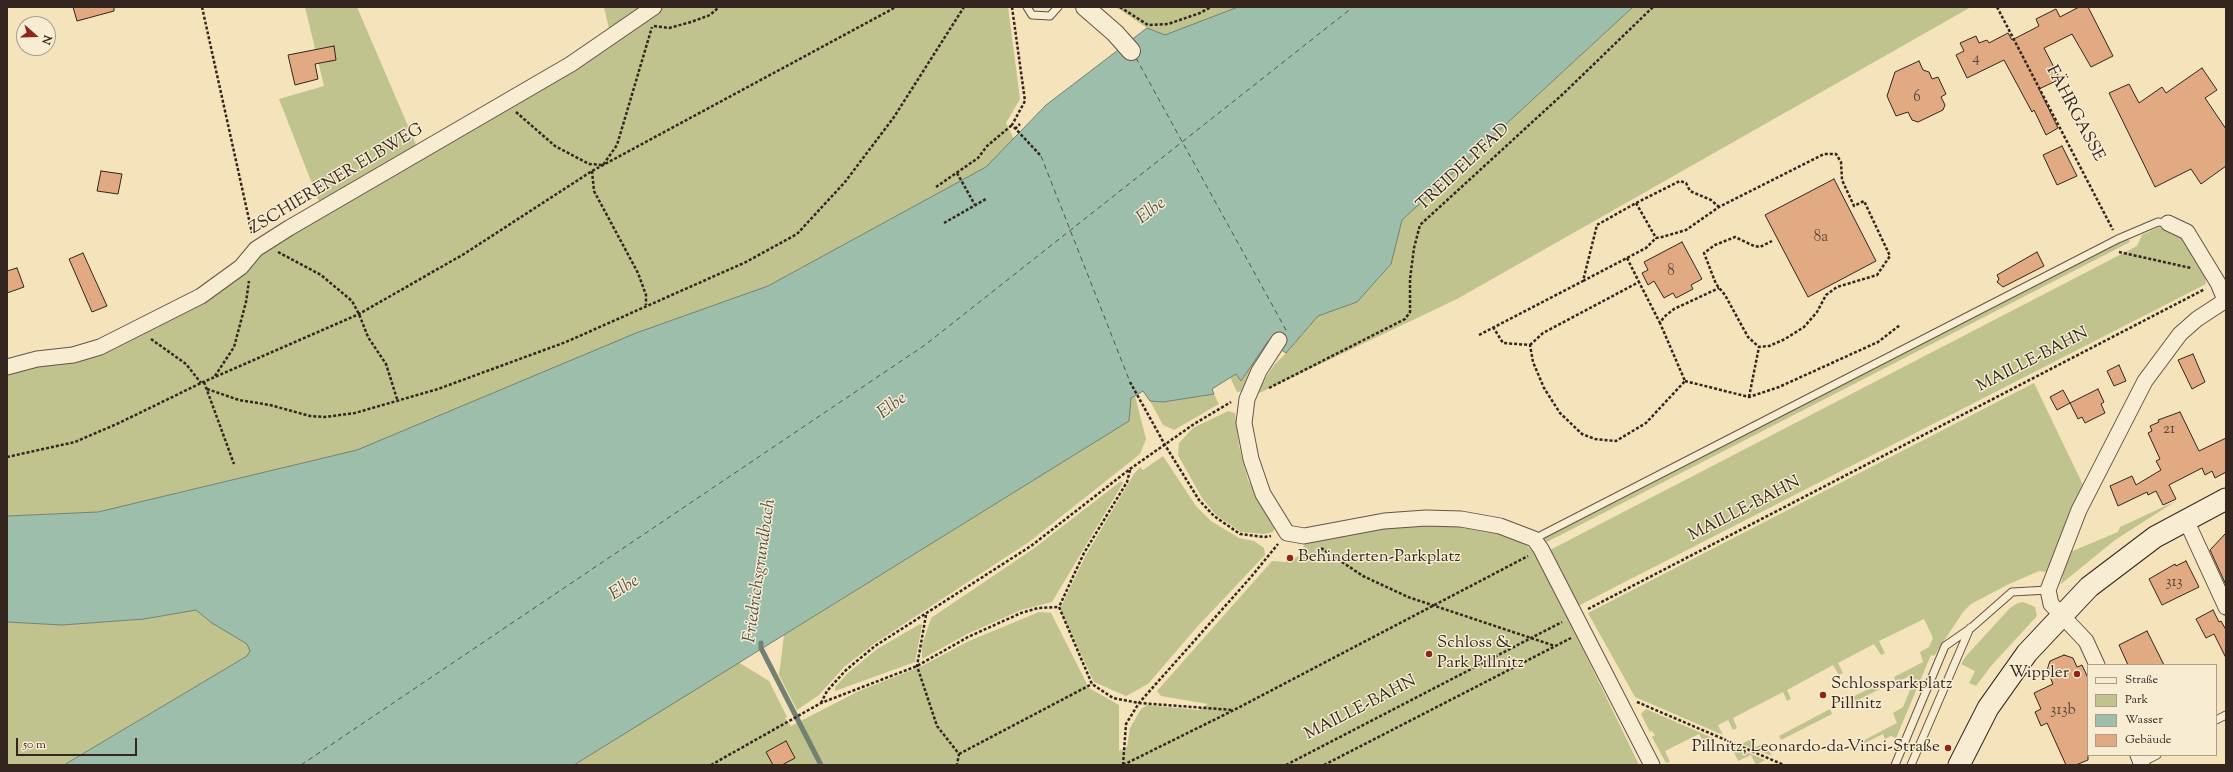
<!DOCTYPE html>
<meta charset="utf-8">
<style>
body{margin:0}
#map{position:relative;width:2233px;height:772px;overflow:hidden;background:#f4e3bb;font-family:"Sorts Mill Goudy",serif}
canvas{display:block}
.frame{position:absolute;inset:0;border:8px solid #35251f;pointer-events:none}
.legend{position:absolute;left:2087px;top:664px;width:130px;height:92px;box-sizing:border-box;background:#f8edd3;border:1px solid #aa9d8b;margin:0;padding:5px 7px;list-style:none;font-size:12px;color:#35251f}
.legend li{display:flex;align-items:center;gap:8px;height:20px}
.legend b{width:20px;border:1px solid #aa9d8b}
.north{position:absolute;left:16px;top:16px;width:40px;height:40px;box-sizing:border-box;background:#f8edd3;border:1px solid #aa9d8b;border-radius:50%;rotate:110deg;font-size:11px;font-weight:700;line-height:16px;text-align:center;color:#35251f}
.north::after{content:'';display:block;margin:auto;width:14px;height:18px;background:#8f2418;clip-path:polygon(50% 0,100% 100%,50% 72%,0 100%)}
.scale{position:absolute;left:16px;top:738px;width:121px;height:18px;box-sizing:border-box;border:2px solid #35251f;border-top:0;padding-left:5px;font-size:12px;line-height:14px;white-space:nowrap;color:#35251f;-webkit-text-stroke:3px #f8edd3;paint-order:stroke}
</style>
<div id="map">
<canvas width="2233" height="772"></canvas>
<div class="frame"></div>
<ul class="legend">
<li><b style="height:5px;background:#f8edd3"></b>Straße</li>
<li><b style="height:11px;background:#c0c38d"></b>Park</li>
<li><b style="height:11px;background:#9cbeab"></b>Wasser</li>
<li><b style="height:11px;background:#e1aa83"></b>Gebäude</li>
</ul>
<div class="north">N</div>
<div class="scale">50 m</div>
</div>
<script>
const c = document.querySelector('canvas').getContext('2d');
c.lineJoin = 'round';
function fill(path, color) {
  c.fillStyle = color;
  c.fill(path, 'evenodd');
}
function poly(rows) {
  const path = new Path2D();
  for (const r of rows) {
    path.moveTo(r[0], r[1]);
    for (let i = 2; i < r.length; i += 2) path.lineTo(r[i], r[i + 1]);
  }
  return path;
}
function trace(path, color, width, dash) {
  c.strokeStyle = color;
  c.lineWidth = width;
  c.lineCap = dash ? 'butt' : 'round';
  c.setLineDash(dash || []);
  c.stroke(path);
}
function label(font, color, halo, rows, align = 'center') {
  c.font = font + ' "Sorts Mill Goudy",serif';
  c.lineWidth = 3;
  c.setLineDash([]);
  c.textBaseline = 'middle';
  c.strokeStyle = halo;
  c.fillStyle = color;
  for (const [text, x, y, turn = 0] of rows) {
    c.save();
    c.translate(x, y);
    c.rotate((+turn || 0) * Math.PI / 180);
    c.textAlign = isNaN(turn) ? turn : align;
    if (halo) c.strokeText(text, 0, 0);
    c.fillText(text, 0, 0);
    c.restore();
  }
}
fill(poly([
 [305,7,357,7,417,147,320,204,279,99,324,86],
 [604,7,1008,7,1020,99,1006,123,1014,139,986,167,768,286,636,333,357,450,98,512,7,516,7,371,104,351,610,33],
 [1116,7,1238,7,1165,35,1147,28],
 [1633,7,1971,7,1457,299,1253,396,1275,364,1286,353,1318,316,1357,302,1391,264,1402,220],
 [2159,227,2183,238,2205,273,2206,284,1578,606,1550,550,2137,246,2142,235],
 [2128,238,2130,242,1545,543,1543,539],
 [1268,341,1243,391,1237,392,1230,377,1236,374,1241,381],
 [2034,383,2084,487,2050,569,2046,572,2039,571,2007,585,1971,604,1963,612,1934,656,1931,655,1896,738,1891,736,1885,739,1883,734,1851,750,1849,748,1897,723,1893,713,1903,707,1912,685,1908,677,1896,682,1894,677,1923,662,1920,652,1929,647,1933,638,1924,619,1879,641,1885,653,1881,655,1874,644,1838,663,1843,673,1839,675,1833,665,1787,690,1791,699,1787,701,1783,692,1733,718,1737,728,1733,730,1728,720,1718,725,1723,735,1635,697,1588,613],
 [1214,394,1219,404,1174,430,1163,425,1150,401,1163,402],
 [1135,396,1146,439,1140,454,1029,542,875,643,844,667,819,695,797,710,779,675,784,635,1129,421,1131,398],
 [1228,411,1235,413,1239,446,1248,480,1275,527,1273,532,1264,534,1241,532,1216,515,1202,498,1178,455,1179,443,1193,428],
 [1163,456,1196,506,1211,521,1239,538,1254,541,1264,548,1265,555,1197,627,1148,684,1126,696,1094,682,1060,609,1086,555,1134,474,1140,467,1143,470],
 [1121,481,1123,483,1052,602,1021,610,967,634,922,659,922,645,931,618,1033,549],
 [2176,501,2115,540,2061,584,2068,553,2118,532,2120,527],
 [1462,525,1497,532,1521,541,1533,551,1546,573,1639,765,574,765,738,662,769,681,787,717,785,718,791,726,859,691,922,666,969,641,1039,612,1051,613,1089,688,1119,705,1119,751,1127,747,1130,728,1141,709,1147,705,1199,710,1208,704,1161,696,1157,691,1272,561,1285,562,1297,557,1305,544,1384,526],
 [2023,602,2035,607,2037,616,1991,666,1976,686,1969,683,1975,671,1961,664,1966,656,2010,608,2018,603],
 [196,610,212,623,248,644,250,651,247,656,64,765,7,765,7,622,62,625,144,619],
 [920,624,922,625,915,662,835,691,835,687,848,673,877,649],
 [1881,683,1884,687,1846,706,1844,701],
 [1646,709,1715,739,1704,743,1699,734,1665,751,1670,762,1666,763,1652,737,1655,735,1652,731,1650,732,1641,714],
 [1830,709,1832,714,1781,740,1779,736],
 [1751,739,1756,747,1764,743,1772,756,1741,744],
 [1734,747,1765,760,1756,765,1751,755,1738,761,1732,748]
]), '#c0c38d');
const water = poly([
 [1238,7,1633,7,1402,220,1391,264,1357,302,1318,316,1286,353,1268,341,1241,381,1236,374,1212,389,1214,394,1163,402,1150,401,1143,391,1131,398,1129,421,574,765,64,765,247,656,250,651,247,644,212,623,196,610,144,619,62,625,7,622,7,516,98,512,357,450,636,333,768,286,986,167,1046,105,1147,28,1165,35,1238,7]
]);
fill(water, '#9cbeab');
trace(water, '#738173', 1);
trace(poly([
 [761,643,761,648,821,765]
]), '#738173', 5);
trace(poly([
 [1136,58,1286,330,1283,333],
 [1041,156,1130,382],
 [301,765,925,345,1353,7]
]), '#545349', 1, [5, 4]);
const building = poly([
 [73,7,114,7,114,11,77,21,73,7],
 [2079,7,2088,7,2113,56,2091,67,2072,34,2044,48,2060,79,2039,89,2058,128,2046,135,2034,110,2032,112,2004,60,1967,78,1956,55,1964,51,1960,43,1976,36,1979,43,1987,40,1989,43,2008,33,2012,40,2039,26,2036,19,2056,9,2060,17,2079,7],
 [334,46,336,60,315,64,318,79,295,85,288,55,334,46],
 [1919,61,1923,70,1929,72,1932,79,1938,77,1946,94,1941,97,1945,105,1943,110,1918,122,1912,120,1908,112,1896,116,1887,96,1895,72,1919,61],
 [2202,68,2217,90,2205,98,2226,129,2226,166,2201,184,2191,169,2155,187,2109,93,2129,84,2139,103,2162,87,2166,93,2202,68],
 [2062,146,2077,176,2057,185,2043,155,2062,146],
 [101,171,122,174,118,194,97,191,101,171],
 [1834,179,1876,261,1808,297,1765,215,1834,179],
 [1682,242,1702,279,1691,285,1693,289,1676,298,1673,293,1664,298,1654,281,1648,285,1642,273,1648,270,1644,262,1682,242],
 [2037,252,2044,266,2003,287,1997,282,1999,279,1997,275,2037,252],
 [83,253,107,306,92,312,69,259,83,253],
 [17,268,24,287,7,293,7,271,17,268],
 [2193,354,2205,382,2192,389,2178,360,2193,354],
 [2119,365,2126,381,2114,386,2107,371,2119,365],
 [2098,389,2104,402,2101,404,2105,413,2085,423,2082,417,2078,419,2070,403,2057,410,2050,397,2063,390,2070,403,2098,389],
 [2180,412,2199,451,2226,438,2226,472,2215,478,2212,471,2205,475,2202,468,2169,485,2176,499,2163,505,2156,491,2148,495,2147,492,2118,506,2110,486,2132,476,2136,485,2161,470,2156,461,2160,459,2148,433,2152,431,2150,426,2159,422,2158,420,2180,412],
 [2226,533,2226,585,2210,550,2226,533],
 [2186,561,2199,587,2162,605,2149,579,2175,564,2176,566,2186,561],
 [2213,610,2219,622,2221,621,2226,630,2226,658,2214,634,2206,638,2196,619,2213,610],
 [2147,631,2164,665,2128,665,2119,645,2147,631],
 [2064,655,2073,658,2077,667,2082,665,2088,678,2088,760,2076,765,2066,765,2047,723,2041,726,2035,712,2041,709,2034,693,2053,684,2047,670,2050,661,2064,655],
 [786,741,795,758,782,765,773,765,766,752,786,741]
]);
fill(building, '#e1aa83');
trace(building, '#35251f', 1);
const service = poly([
 [1027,7,1032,15,1050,16,1058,7],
 [1534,539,2118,239,2158,222,2168,223],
 [2216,720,2226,715],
 [2141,763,2157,755],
 [1895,765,1945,646,1971,628,2012,592,2048,590],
 [1911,765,1970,628]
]);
const minor = poly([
 [2168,223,2187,232,2218,283,2225,300],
 [1279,340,1259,371,1247,399,1244,423,1251,459,1263,494,1287,533,1304,536,1384,521,1426,518,1461,519,1500,526,1534,539,1541,549,1652,765],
 [7,367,37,359,73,355,100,347,201,296,241,267,256,249,289,228,571,64,654,7],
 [2186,520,2226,607],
 [2097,665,2086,641,2051,604,2048,590,2079,510,2145,381,2180,334,2197,319,2226,300],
 [2138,755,2142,765]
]);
const tertiary = poly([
 [1085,7,1115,33,1131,51]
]);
const secondary = poly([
 [1959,765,1988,708,2027,653,2089,587,2155,537,2226,499]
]);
trace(service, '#655446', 9);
trace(minor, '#655446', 17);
trace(tertiary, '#655446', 20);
trace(secondary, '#35251f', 23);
trace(poly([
 [202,7,252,233],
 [1012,7,1025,101,1012,125,1041,156],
 [1120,7,1148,25,1168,24,1200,13,1211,7],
 [1997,7,2113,230],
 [654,26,669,28,691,22,710,15,719,7],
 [516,112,555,146,589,164,603,165,617,145,652,27],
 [1015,129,1020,124],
 [592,171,594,191,638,273,646,295,646,305],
 [957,173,975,205],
 [936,187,978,158,987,146,1012,125],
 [1636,203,1656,238,1662,237,1686,230,1719,207,1824,154,1836,154,1841,162,1842,180,1854,206,1864,201,1890,256,1877,275,1837,287,1826,295,1817,312,1804,327,1785,339,1769,346,1759,347,1748,337,1725,295,1716,284,1704,253,1715,245,1735,237,1754,246,1760,247,1772,241],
 [944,223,986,199],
 [278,252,321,275,352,301,359,314,368,337,386,364,398,402],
 [2119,252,2191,268],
 [1627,258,1639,282],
 [1583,281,1646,248,1656,238],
 [1493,327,1503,343,1530,345,1533,362,1544,388,1560,413,1582,434,1595,439,1616,441,1646,423,1685,381,1660,323,1664,317,1674,309,1719,288],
 [1479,335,1583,281,1597,225,1636,203,1680,181,1686,183,1690,191,1711,200,1719,207],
 [151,339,186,364,201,383],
 [1530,345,1543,333,1639,282,1660,323],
 [215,376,234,347,246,302,249,281],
 [1685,381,1749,397,1779,387,1878,342,1900,325],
 [204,382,234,464],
 [1130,382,1165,445,1199,500,1214,516,1240,534,1264,537,1271,536],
 [1269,388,1405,319,1410,312,1410,279,1414,248,1420,225,1564,93,1653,7],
 [207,389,239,400,270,405,310,416,325,417,355,413,438,389,566,342,746,262,797,234,845,182,894,117,964,7],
 [1749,397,1759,347],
 [7,457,75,442,119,423,201,383,359,314,464,254,592,171,896,7],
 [1130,470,1127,482,1084,553,1059,607,1092,684,1113,698,1139,703,1233,710],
 [1321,548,1363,576,1408,597,1555,646],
 [1588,609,2205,289],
 [926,615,917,666,937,726,959,754,957,765],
 [1637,702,1784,765],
 [821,703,827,691,846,670,875,646,1031,546,1130,469,1194,424,1231,402],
 [959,754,1092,684],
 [711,765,821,703,917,666,968,637,1021,613,1038,608,1059,607],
 [1123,765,1234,710,1528,556],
 [1123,765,1126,724,1139,703,1251,577,1278,544],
 [1286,765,1562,622],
 [1324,765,1571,638]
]), '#35251f', 2.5, [3, 2]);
trace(service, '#f8edd3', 7);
trace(minor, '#f8edd3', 15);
trace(tertiary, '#f8edd3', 18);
trace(secondary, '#f8edd3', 21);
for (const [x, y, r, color] of [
 [1290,558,4,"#8f2418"],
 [1429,654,4,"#8f2418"],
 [2077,674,4,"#8f2418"],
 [1823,695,4,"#8f2418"],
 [1948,748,4,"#8f2418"]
]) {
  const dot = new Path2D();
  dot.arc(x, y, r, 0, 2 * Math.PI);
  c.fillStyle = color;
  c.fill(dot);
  trace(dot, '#f8edd3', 1.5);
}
label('15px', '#604638', null, [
 ["4",1976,59],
 ["6",1917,98],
 ["8a",1821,238],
 ["8",1671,272],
 ["21",2169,430],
 ["313",2174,583],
 ["313b",2063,711]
]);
label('17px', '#35251f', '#f8edd3', [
 ["FÄHRGASSE",2074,114,62],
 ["TREIDELPFAD",1464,168,-43],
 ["ZSCHIERENER ELBWEG",337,180,-31],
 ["MAILLE-BAHN",2033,361,-27],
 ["MAILLE-BAHN",1745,510,-27],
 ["MAILLE-BAHN",1361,709,-27]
]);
label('17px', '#35251f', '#f8edd3', [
 ["Behinderten-Parkplatz",1298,558],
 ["Schloss &",1437,644],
 ["Park Pillnitz",1437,664],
 ["Wippler",2069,674,"right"],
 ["Schlossparkplatz",1831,685],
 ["Pillnitz",1831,705],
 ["Pillnitz, Leonardo-da-Vinci-Straße",1940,748,"right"]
], 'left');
label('italic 18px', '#545349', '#f8edd3', [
 ["Elbe",1152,212,-37],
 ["Elbe",893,407,-37],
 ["Friedrichsgrundbach",761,571,-82],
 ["Elbe",625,589,-32]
]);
</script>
